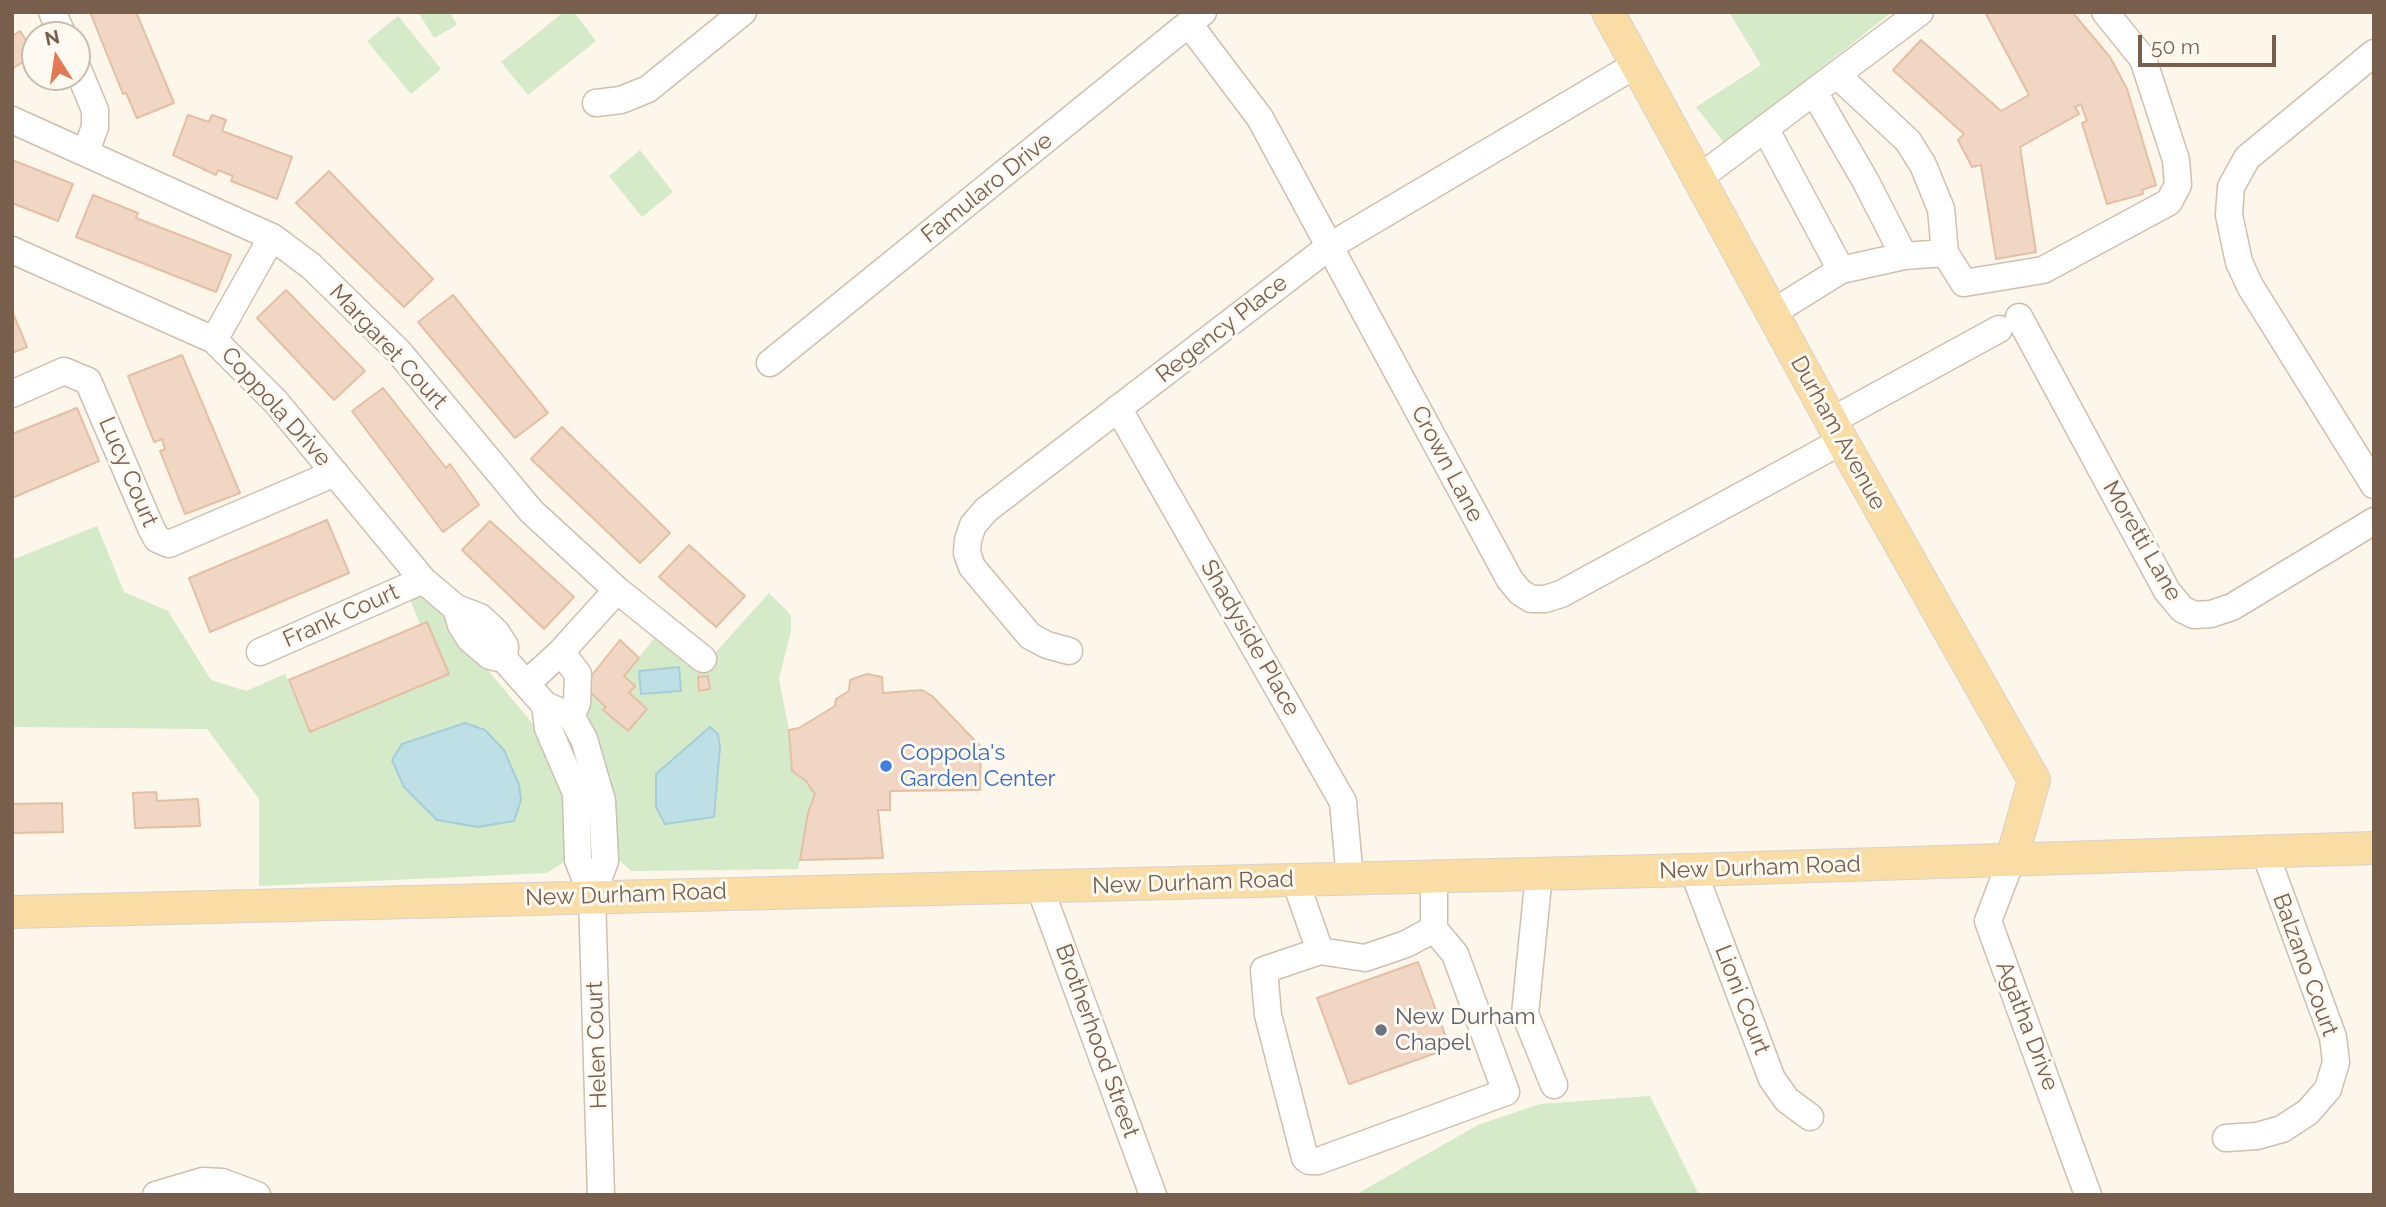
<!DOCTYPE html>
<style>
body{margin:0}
#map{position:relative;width:2386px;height:1207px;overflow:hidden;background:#fcf6eb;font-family:Raleway,sans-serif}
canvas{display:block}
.frame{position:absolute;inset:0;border:14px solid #785e4d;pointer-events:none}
.north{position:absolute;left:21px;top:21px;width:70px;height:70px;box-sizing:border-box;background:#fffaf1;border:2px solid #c9bcaf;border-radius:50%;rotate:348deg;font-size:19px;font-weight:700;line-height:28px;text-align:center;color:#785e4d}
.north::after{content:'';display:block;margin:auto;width:24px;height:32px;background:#e37953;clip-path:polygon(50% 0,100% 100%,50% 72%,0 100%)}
.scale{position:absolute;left:2138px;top:35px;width:138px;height:32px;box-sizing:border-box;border:4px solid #785e4d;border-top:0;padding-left:9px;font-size:21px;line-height:24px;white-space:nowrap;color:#785e4d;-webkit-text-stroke:5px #fffaf1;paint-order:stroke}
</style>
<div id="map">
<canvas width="2386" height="1207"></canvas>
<div class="frame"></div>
<div class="north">N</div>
<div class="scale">50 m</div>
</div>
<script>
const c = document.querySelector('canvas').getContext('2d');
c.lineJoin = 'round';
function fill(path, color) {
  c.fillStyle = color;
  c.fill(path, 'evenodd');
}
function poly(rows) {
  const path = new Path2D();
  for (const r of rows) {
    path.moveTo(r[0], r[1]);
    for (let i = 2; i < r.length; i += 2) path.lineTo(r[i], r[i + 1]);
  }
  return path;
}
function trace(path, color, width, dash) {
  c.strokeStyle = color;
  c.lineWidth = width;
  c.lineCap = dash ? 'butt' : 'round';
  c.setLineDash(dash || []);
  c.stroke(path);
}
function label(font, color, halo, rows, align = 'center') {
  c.font = font + ' Raleway,sans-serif';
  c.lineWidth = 6;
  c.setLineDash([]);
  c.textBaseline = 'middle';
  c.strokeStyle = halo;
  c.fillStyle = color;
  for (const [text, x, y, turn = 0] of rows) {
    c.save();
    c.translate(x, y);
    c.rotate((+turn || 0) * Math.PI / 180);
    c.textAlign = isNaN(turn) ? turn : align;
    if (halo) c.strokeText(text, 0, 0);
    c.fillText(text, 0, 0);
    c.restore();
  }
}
fill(poly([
 [418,12,450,12,457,25,434,38],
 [564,12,574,12,596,41,528,95,501,62],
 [1729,12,1892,12,1725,144,1696,107,1761,65],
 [398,16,441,69,411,94,367,41],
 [640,150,673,192,642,217,609,176],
 [97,526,124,592,168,611,211,680,246,691,285,674,310,732,448,674,427,622,420,624,409,597,420,595,432,603,537,729,568,806,564,862,547,873,259,886,259,799,207,729,12,727,12,560],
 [769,593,791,615,791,631,779,679,789,730,792,770,805,780,815,794,798,869,631,871,615,856,585,729,590,692,629,693,635,686,624,676,655,637,697,673],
 [1650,1096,1699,1195,1355,1195,1478,1125,1540,1104]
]), '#d5eac8');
const water = poly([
 [679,667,681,691,641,694,639,671,679,667],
 [465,723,485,730,504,750,519,785,521,800,514,821,478,827,437,820,404,787,392,760,402,744,465,723],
 [710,727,718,734,720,747,714,817,665,824,656,807,656,774,710,727]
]);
fill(water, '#bfdfe6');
trace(water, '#a5ced8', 2);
const building = poly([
 [90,12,136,12,174,103,137,118,126,93,123,94,90,12],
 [1985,12,2072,12,2110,57,2127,89,2156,185,2142,190,2143,194,2107,204,2082,123,2087,121,2081,104,2075,107,2079,114,2020,147,2036,252,1996,259,1981,165,1972,167,1958,140,1964,134,1893,70,1921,40,2001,111,2029,95,1985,12],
 [20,31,35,54,12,69,12,33,14,35,20,31],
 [188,115,209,122,212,115,226,120,222,131,292,157,277,199,231,181,233,176,218,170,216,175,173,155,188,115],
 [12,160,73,184,58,221,12,203,12,160],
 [329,171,433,279,404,307,296,203,329,171],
 [93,195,138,213,136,218,231,255,216,292,76,237,93,195],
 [286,290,365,371,334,400,257,318,286,290],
 [453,295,548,413,515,438,418,322,453,295],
 [12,311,27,347,12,353,12,311],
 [182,355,240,493,185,514,160,451,165,449,162,439,154,442,128,376,182,355],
 [383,388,446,468,450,464,479,505,443,532,352,411,383,388],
 [77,408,99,461,12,498,12,434,77,408],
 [562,427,670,533,640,563,531,459,562,427],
 [327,520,349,573,210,632,189,578,327,520],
 [490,521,574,597,544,629,462,550,490,521],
 [689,545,745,596,716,627,659,577,689,545],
 [427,622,449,674,310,732,289,680,427,622],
 [620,640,639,658,624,676,635,686,629,693,647,709,628,731,603,710,606,707,590,692,588,680,620,640],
 [867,674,882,677,883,693,922,690,932,696,981,747,980,790,890,791,890,810,878,810,883,858,800,860,808,813,815,794,805,780,792,771,789,730,799,728,835,706,836,699,849,691,850,680,867,674],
 [708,676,710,689,699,691,698,677,708,676],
 [156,792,157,801,198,799,200,826,135,828,133,793,156,792],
 [62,803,63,832,12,833,12,804,62,803],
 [1418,962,1450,1048,1349,1084,1317,998,1418,962]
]);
fill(building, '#f1d7c3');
trace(building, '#e4bfa3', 2);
const minor = poly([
 [52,12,63,35],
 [1189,24,1260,118,1510,580,1520,592,1531,599,1545,599,1561,594,1842,441],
 [2374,53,2247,158,2231,187,2229,215,2239,262,2250,286,2374,485],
 [77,67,95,110,95,127,86,151],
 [1837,75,1908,141,1923,165,1941,209,1945,253],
 [1814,92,1865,180,1904,256],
 [596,103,621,100,648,89,743,12],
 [12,120,272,237,311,266,399,352,531,511,617,590,703,659],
 [1765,128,1841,270],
 [1699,178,1920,12],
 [12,250,214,340,276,402,423,580,456,608,480,617,496,632,505,646,504,659],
 [1772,313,1841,270,1904,256,1945,253,1964,283,2043,270,2169,202,2178,185,2176,160,2143,59,2105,12],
 [2019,317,2167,591,2182,609,2194,615,2211,614,2232,607,2374,521],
 [214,340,272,237],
 [770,363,1203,12],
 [12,394,64,371,88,381,151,528,157,539,169,544,335,473],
 [1118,408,1343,802,1350,879],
 [1831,421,1999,329],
 [456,608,461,625,470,639,490,656,504,659,545,705,571,716,584,739,602,801,605,861,592,896],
 [1069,651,1047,645,1030,636,972,567,967,553,968,540,973,525,986,510,1330,246,1637,64],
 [260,652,423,580],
 [561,652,578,674,577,703,571,716],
 [527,683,561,652,617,590],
 [545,705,548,728,576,793,578,860,592,896,601,1195],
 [2012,858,1988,921,2088,1195],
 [1693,870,1772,1079,1787,1100,1810,1117],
 [1539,874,1525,1014,1554,1085],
 [1295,880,1320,951],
 [1040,888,1153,1195],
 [1434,929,1406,944,1365,958,1320,951,1264,970,1268,1015,1305,1158,1309,1161,1318,1161,1506,1092,1455,954,1434,929,1434,875],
 [2226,1138,2257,1136,2282,1129,2308,1112,2328,1089,2336,1062,2333,1037,2264,850],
 [156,1195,203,1181,222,1182,257,1195]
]);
const major = poly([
 [1608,12,1842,441,2034,780,2012,858],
 [12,912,1693,870,2374,848]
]);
trace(minor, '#cfbfaf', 29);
trace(major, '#d9d2cd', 34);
trace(minor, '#fff', 26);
trace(major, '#f9dda5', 32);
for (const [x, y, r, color] of [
 [886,766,7,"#3f7fe0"],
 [1381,1030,7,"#6b7280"]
]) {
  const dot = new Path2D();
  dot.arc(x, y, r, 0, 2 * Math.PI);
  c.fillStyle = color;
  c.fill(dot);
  trace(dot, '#fffaf1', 2.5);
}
label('23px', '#785e4d', '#fffaf1', [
 ["Famularo Drive",987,188,-39],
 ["Regency Place",1222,329,-38],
 ["Margaret Court",388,347,47],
 ["Coppola Drive",276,407,48],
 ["Durham Avenue",1838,433,61],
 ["Crown Lane",1447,464,62],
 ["Lucy Court",128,472,67],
 ["Moretti Lane",2142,541,60],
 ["Frank Court",341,616,-24],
 ["Shadyside Place",1250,638,60],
 ["New Durham Road",1760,868,-2],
 ["New Durham Road",1193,883,-2],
 ["New Durham Road",626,895,-2],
 ["Balzano Court",2305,965,70],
 ["Lioni Court",1742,1000,69],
 ["Agatha Drive",2027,1026,69],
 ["Brotherhood Street",1097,1041,70],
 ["Helen Court",597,1045,-92]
]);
label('23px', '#366cbe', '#fffaf1', [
 ["Coppola's",900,753],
 ["Garden Center",900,779]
], 'left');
label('23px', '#5b616d', '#fffaf1', [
 ["New Durham",1395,1017],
 ["Chapel",1395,1043]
], 'left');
</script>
